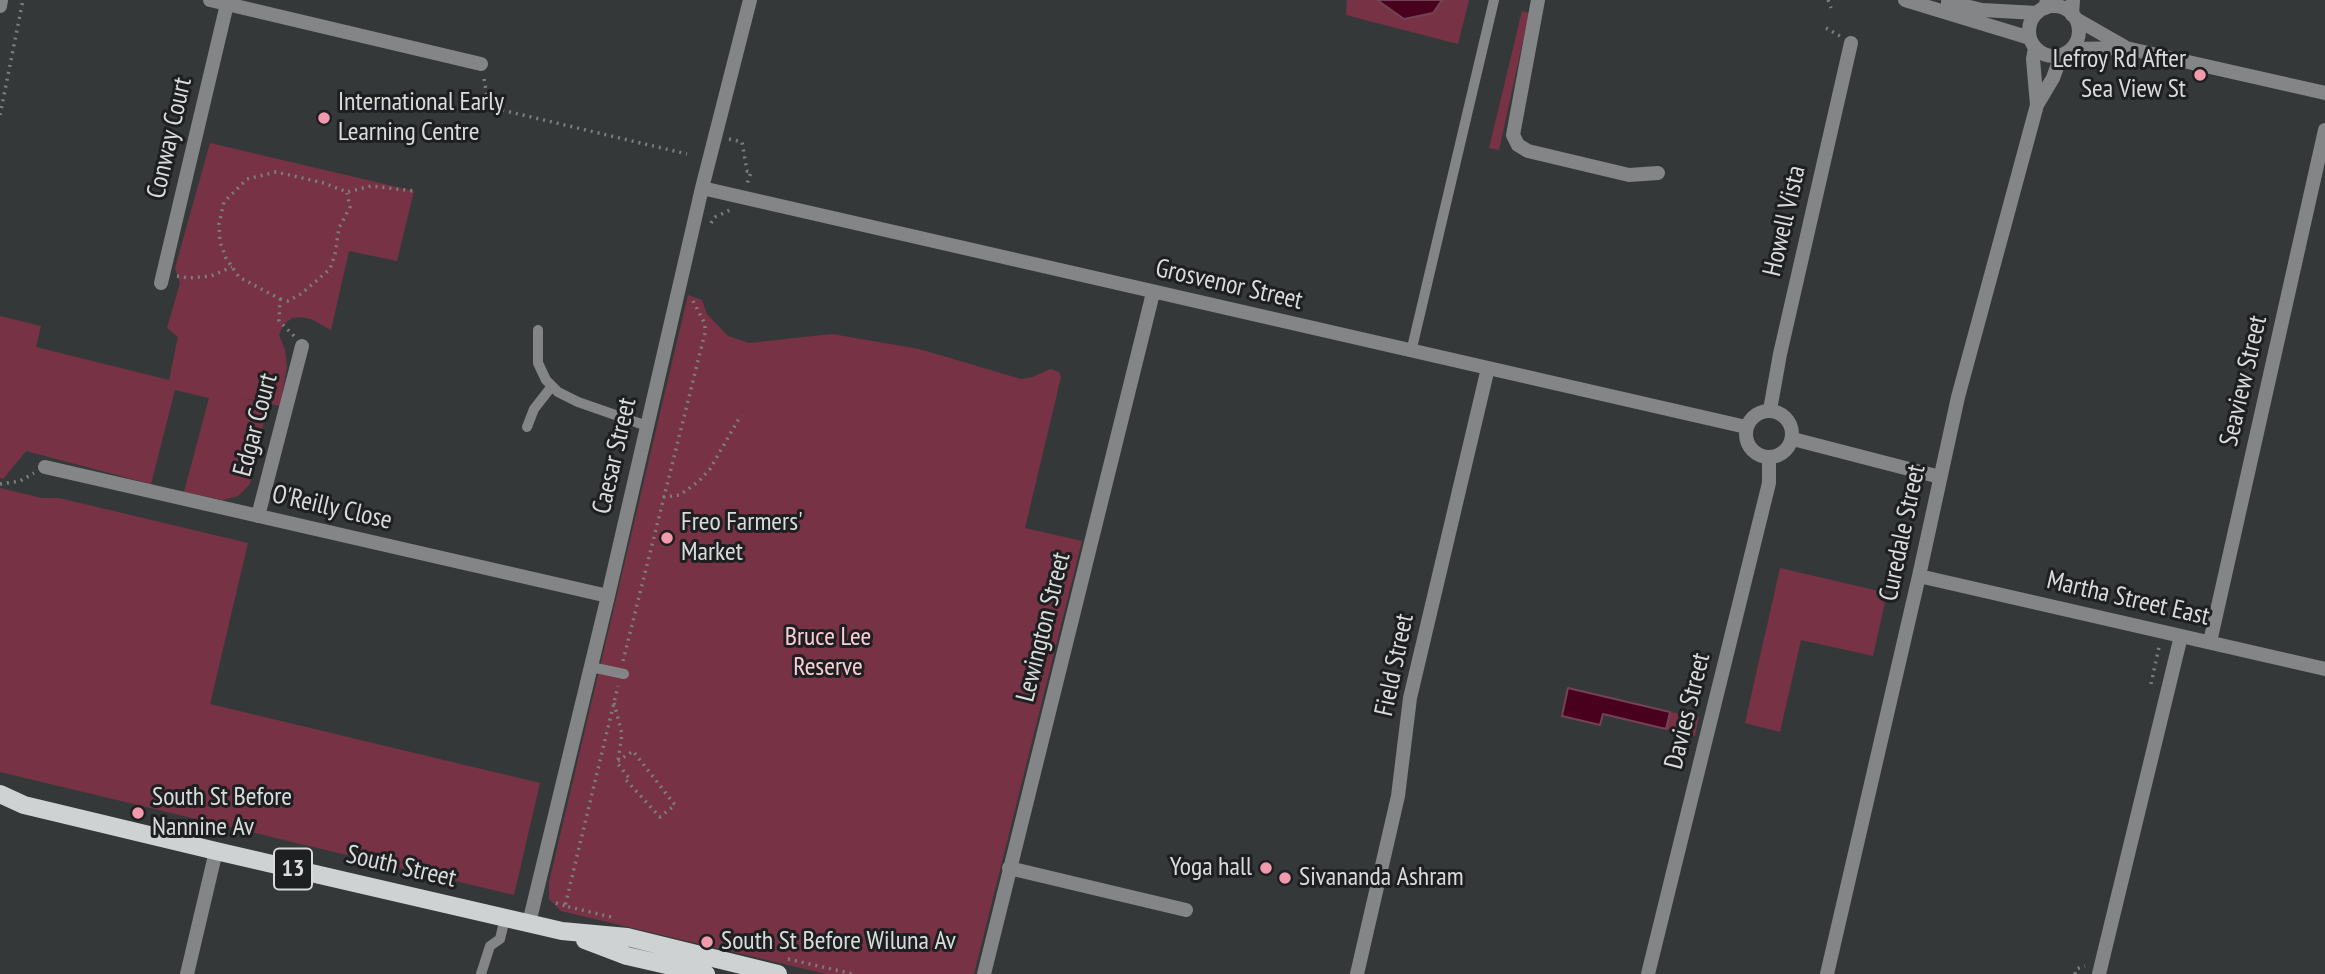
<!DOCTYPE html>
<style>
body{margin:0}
canvas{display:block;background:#353839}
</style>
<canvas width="2325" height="974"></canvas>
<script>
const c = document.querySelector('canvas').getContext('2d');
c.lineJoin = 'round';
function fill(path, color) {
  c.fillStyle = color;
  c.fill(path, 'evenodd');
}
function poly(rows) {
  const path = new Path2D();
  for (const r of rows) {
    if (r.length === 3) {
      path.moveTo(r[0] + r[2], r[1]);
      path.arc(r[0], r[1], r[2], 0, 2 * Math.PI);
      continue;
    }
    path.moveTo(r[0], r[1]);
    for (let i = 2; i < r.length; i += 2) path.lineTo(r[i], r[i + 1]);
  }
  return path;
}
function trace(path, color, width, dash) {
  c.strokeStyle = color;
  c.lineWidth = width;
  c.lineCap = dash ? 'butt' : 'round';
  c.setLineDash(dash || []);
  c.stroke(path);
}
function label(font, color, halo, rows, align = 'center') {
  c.font = font + ' "PT Sans Narrow",sans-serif';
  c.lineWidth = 6;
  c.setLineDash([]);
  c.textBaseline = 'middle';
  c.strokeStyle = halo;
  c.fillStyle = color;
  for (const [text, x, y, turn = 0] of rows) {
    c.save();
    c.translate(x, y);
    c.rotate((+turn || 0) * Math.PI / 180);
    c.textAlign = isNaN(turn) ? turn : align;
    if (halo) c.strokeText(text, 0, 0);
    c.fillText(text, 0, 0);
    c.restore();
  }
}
fill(poly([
 [1347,0,1469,0,1458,44,1346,15],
 [1522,11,1529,13,1499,150,1489,148],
 [210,143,414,191,397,261,349,251,331,330,311,319,302,317,292,318,283,325,279,335,285,350,287,367,280,406,235,396,268,404,250,484,238,496,223,500,184,492,209,398,175,390,151,484,26,451,3,479,0,478,0,316,41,326,36,347,169,380,178,337,167,328,180,283,175,268],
 [688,295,702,300,707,314,728,336,749,343,832,334,919,349,1021,379,1033,377,1050,369,1059,372,1061,377,1025,528,1082,541,974,974,826,974,561,911,549,899,549,882],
 [0,488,42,498,59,498,248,543,210,704,540,783,514,895,0,772],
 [1780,568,1887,593,1873,656,1801,640,1780,732,1745,723],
 [1670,712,1699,717,1695,736,1666,729]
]), '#783245');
const water = poly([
 [1377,0,1442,0,1433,13,1404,19,1377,0],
 [1568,688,1670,712,1666,729,1603,714,1600,725,1562,716,1568,688]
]);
fill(water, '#49001c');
trace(water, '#744256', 2);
trace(poly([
 [1828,0,1831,8],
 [1826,28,1840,36],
 [484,79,489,107,687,154],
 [0,115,23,0],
 [729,139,742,142,747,171,751,172,747,184],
 [711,223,715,217,730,210],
 [177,276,189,278,211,276,232,267],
 [280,299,288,301,301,294,330,269,335,254,339,228,350,207,347,193],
 [294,336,279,321,280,299,239,277,226,258,220,242,219,224,224,202,247,179,276,172,324,183,347,192,371,186,414,191],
 [0,484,20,481,34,473],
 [663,497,680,495,699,481,710,469,741,415],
 [623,661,705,333,705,324,693,301],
 [2151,684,2159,647],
 [614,703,622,734,618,761,618,764,629,778,626,780,660,817,675,805,633,751,618,761],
 [556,903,565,906],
 [611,917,565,906,618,686],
 [788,959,853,974],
 [2075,974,2076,969,2085,966]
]), '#7b7d7e', 3.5, [2, 5]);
trace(poly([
 [538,330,538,363,546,380,558,392,578,402,647,426],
 [1411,352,1494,0],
 [527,427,534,409,552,386],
 [591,667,624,674],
 [481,974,490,946,500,939,505,918]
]), '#848586', 10);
trace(poly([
 [210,0,481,64],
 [1538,0,1513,135,1518,145,1528,151,1629,175,1658,173],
 [0,6,1,0],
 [2045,8,2047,0],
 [2072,15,2073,0],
 [2035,48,2033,59,2037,105],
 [702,188,1746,427],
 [161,283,227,4],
 [1770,410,1780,354,1851,43],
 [1769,434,23],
 [1793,439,1940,477],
 [45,467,608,596],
 [258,516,302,346],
 [1919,576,2325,669],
 [2210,642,2325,130],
 [1009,868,1186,910],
 [529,923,608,596,702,188,750,0],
 [187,974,216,851],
 [984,974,1153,293],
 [1357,974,1398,796,1410,698,1488,368],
 [1648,974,1769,483,1769,459],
 [1827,974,1919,576,1958,397,2037,105,2053,78,2061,56],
 [2099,974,2181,636]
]), '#848586', 14);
trace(poly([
 [1905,0,2030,38],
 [1948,2,1982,10,2037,13],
 [2054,31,25],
 [2076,19,2125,47],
 [2072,49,2126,48,2325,93]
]), '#848586', 14);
trace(poly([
 [0,794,24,805,216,851,562,931,627,937,778,974],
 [585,940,627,956,706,974]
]), '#cfd2d3', 18);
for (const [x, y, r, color] of [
 [2200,75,7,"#f29aad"],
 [324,118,7,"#f29aad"],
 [667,538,7,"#f29aad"],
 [138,813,7,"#f29aad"],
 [1266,868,7,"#f29aad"],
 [1285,878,7,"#f29aad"],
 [707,942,7,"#f29aad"]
]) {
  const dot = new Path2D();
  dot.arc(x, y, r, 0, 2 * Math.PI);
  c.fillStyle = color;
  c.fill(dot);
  trace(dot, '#1e1f20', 2.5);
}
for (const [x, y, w] of [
 [293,869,38]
]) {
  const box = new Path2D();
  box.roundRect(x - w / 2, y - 20.5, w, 41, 5);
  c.fillStyle = '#1e1f20';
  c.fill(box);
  trace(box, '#dadcdc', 2);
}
label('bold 24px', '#dadcdc', null, [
 ["13",293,869]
]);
label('26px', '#dadcdc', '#1e1f20', [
 ["Lefroy Rd After",2186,60,"right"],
 ["Sea View St",2186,90,"right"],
 ["International Early",338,103],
 ["Learning Centre",338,133],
 ["Freo Farmers'",681,523],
 ["Market",681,553],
 ["South St Before",152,798],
 ["Nannine Av",152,828],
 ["Yoga hall",1252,868,"right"],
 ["Sivananda Ashram",1299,878],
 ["South St Before Wiluna Av",721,942]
], 'left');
label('26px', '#dadcdc', '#1e1f20', [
 ["Conway Court",170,138,-77],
 ["Howell Vista",1785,221,-77],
 ["Grosvenor Street",1229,285,13],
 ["Seaview Street",2244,381,-77],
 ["Edgar Court",256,425,-75],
 ["Caesar Street",615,456,-77],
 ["O'Reilly Close",332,508,13],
 ["Curedale Street",1903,533,-78],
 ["Martha Street East",2128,599,13],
 ["Lewington Street",1044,627,-76],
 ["Field Street",1395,665,-78],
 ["Davies Street",1688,711,-76],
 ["South Street",401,867,13]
]);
label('26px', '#fccdd6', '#1e1f20', [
 ["Bruce Lee",828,638],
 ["Reserve",828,668]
]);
</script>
